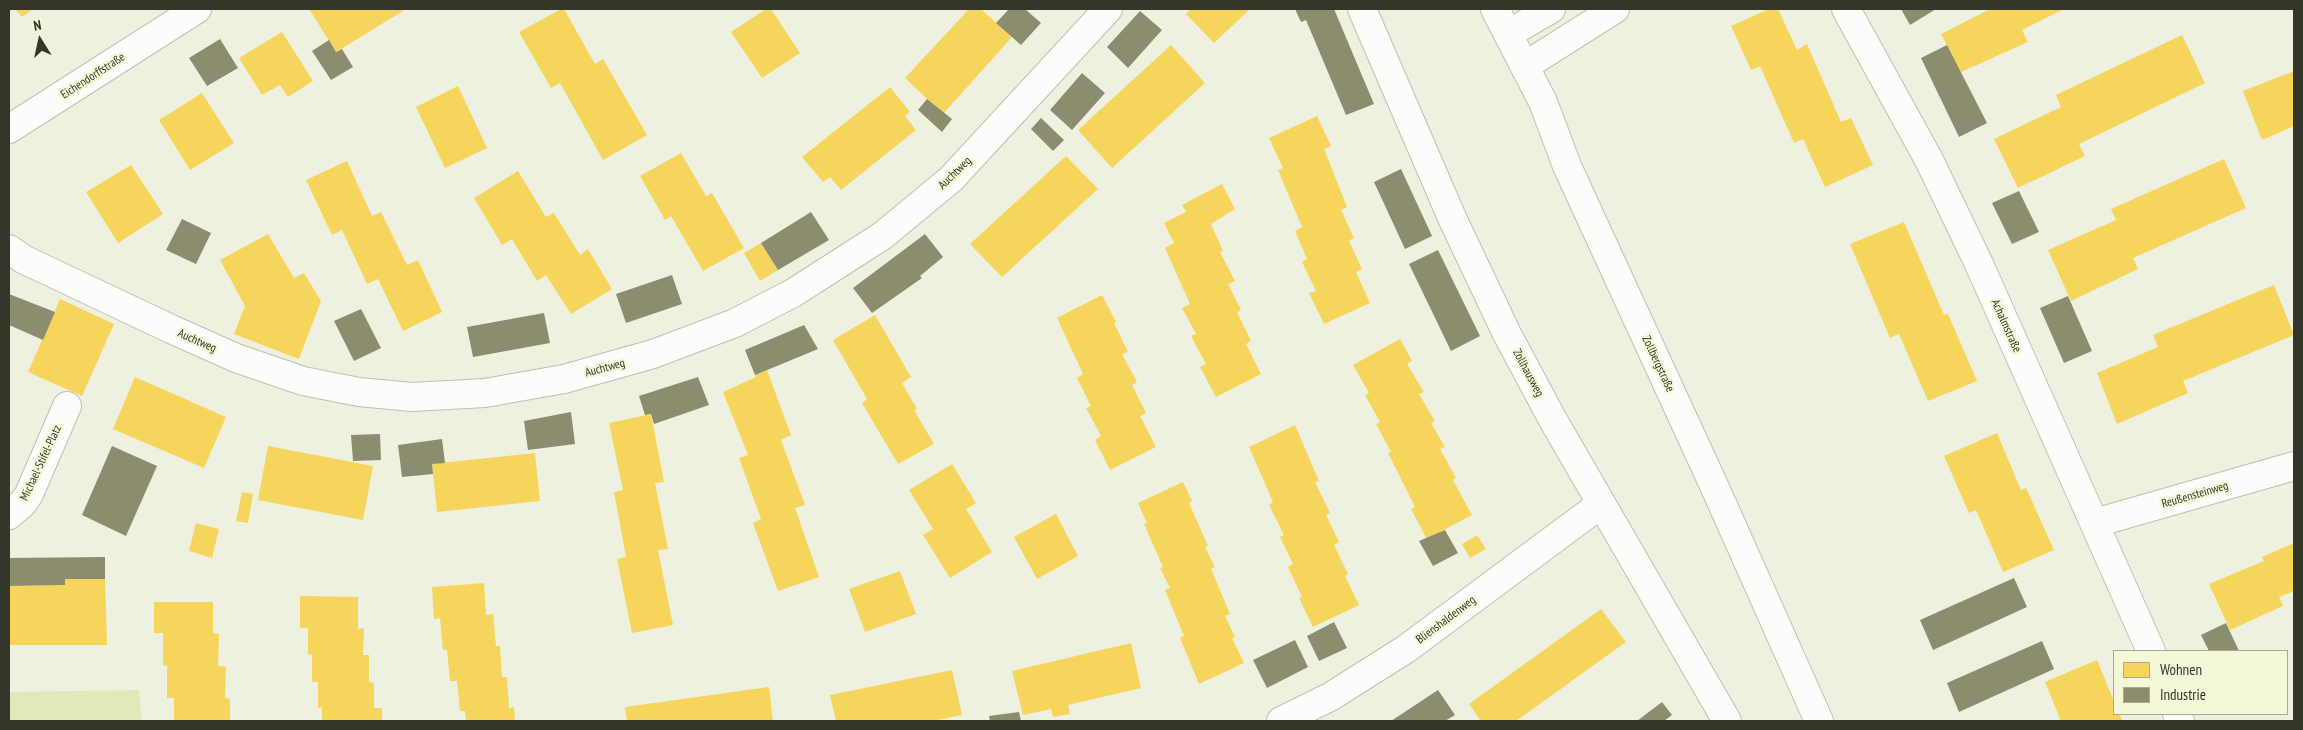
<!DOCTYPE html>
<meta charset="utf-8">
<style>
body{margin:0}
#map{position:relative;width:2303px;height:730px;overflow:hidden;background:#eef1df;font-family:"PT Sans Narrow",sans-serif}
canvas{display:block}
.frame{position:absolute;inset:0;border:10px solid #35362a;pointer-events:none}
.legend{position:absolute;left:2113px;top:650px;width:175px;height:65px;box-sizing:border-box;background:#f4f8d8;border:1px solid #a8aa92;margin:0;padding:6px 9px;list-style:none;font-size:15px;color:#35362a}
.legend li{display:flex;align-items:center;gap:10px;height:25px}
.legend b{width:25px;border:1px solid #a8aa92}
.north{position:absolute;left:15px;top:15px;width:50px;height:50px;-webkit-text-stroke:4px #f4f8d8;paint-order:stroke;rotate:350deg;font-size:14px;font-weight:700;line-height:20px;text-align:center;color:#35362a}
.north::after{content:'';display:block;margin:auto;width:18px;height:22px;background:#35362a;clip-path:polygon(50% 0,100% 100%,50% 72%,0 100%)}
</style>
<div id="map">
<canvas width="2303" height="730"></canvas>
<div class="frame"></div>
<ul class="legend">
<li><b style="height:14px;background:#f6d55c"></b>Wohnen</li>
<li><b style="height:14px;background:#8c8c6e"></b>Industrie</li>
</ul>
<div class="north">N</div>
</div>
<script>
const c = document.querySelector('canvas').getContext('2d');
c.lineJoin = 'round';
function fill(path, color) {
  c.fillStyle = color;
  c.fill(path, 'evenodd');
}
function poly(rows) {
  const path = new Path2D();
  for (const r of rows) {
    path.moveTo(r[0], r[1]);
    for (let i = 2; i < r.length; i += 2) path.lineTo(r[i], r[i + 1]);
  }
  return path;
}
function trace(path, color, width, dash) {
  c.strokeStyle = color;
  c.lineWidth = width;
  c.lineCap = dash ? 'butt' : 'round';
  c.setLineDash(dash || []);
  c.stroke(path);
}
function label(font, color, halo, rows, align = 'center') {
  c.font = font + ' "PT Sans Narrow",sans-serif';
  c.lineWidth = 5;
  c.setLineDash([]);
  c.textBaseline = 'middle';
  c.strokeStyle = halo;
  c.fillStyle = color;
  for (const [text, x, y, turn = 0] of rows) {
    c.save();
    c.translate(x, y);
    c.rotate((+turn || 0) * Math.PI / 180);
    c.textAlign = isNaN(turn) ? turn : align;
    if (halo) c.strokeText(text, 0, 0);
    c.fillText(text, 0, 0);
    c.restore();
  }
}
fill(poly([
 [139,690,142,721,9,721,9,692]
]), '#e3e8bb');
fill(poly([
 [15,9,33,9,22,17],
 [309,9,401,9,403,11,336,52],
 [561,9,564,9,595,64,603,59,647,135,603,160,560,83,551,88,519,32],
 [766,9,771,9,800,53,762,78,731,32],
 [969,9,981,9,1012,37,943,114,905,78],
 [1191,9,1250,9,1214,43,1186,14],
 [1769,9,1778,9,1797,50,1807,44,1841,122,1851,118,1873,165,1825,187,1803,139,1794,143,1760,66,1751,70,1731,26],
 [1990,9,2064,9,2022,30,2028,42,1961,72,1941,34],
 [282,32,313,81,288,97,280,85,262,95,239,58],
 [2182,35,2205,83,2079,144,2085,156,2018,188,1994,139,2061,107,2056,95],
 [1171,45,1205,83,1112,168,1078,130],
 [2294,71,2294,126,2262,140,2243,91],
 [458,86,487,148,445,168,416,107],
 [890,87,910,112,905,116,916,130,841,190,830,177,823,182,802,157],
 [202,93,234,143,190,170,159,120],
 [1317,116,1331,146,1324,149,1347,207,1341,210,1354,238,1349,241,1362,269,1356,272,1370,303,1324,324,1309,293,1316,291,1302,262,1307,259,1295,231,1302,227,1278,170,1283,168,1269,138],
 [681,153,706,196,712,193,744,248,703,271,671,216,665,220,640,176],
 [1066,156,1098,189,1002,277,970,244],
 [2224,159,2246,208,2133,258,2138,269,2071,301,2048,250,2116,220,2111,209],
 [347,161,372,216,381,212,407,265,418,260,442,312,403,331,378,279,367,284,342,230,332,235,306,180],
 [131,165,163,214,118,243,86,192],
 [518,171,546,217,554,213,580,255,588,249,612,289,571,314,546,275,537,281,512,239,502,245,474,198],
 [1222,184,1235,209,1211,224,1223,251,1220,252,1235,281,1228,284,1241,310,1237,312,1251,341,1246,344,1261,374,1216,397,1200,367,1206,364,1191,336,1196,334,1182,308,1190,304,1165,248,1174,243,1164,223,1186,212,1182,205],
 [1904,222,1944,315,1948,314,1977,381,1928,401,1899,334,1890,338,1850,244],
 [268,234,294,278,304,273,321,301,299,359,234,334,245,306,220,260],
 [761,243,778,270,760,281,744,253],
 [2274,285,2294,335,2183,381,2188,393,2117,424,2097,373,2158,347,2153,335],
 [1102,295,1116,322,1114,323,1128,352,1122,354,1137,382,1132,385,1146,413,1140,416,1156,447,1110,470,1095,440,1101,436,1086,408,1091,406,1077,378,1083,374,1057,318],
 [60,299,114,324,82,396,28,372],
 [875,315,911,377,902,383,917,409,914,410,934,444,898,464,862,403,867,399,833,340],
 [1400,339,1412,361,1407,364,1424,392,1419,394,1435,421,1431,423,1445,447,1440,449,1456,478,1453,480,1472,515,1427,539,1411,509,1415,507,1388,453,1391,452,1376,424,1380,422,1365,395,1369,393,1353,365],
 [767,370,791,435,781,440,805,505,795,508,819,577,778,591,753,523,761,519,739,458,748,455,723,392,756,377,755,375],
 [135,377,226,417,204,468,113,429],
 [651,414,664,482,655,483,668,549,658,550,673,625,632,633,617,559,626,557,614,492,623,490,609,423],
 [1295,425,1319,481,1315,482,1330,513,1326,515,1339,542,1334,545,1348,574,1345,576,1359,605,1313,627,1299,598,1302,597,1288,567,1293,564,1280,537,1284,535,1269,505,1273,502,1249,447],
 [1997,433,2021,490,2026,488,2054,550,2003,572,1976,510,1969,513,1944,456],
 [268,446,373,466,363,520,258,500],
 [535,453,540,501,437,512,432,464],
 [952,464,976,503,966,509,992,552,950,578,923,535,933,529,909,490],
 [1183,482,1192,501,1189,503,1208,546,1205,547,1215,567,1211,569,1230,614,1225,616,1235,637,1232,638,1244,663,1199,684,1180,638,1184,636,1165,590,1170,588,1160,568,1163,567,1144,524,1147,523,1138,503],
 [242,492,253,494,248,523,236,521],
 [1056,514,1078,556,1037,579,1014,537],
 [196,523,219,529,212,558,189,551],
 [1477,535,1486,549,1470,558,1462,544],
 [2294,543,2294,591,2279,597,2283,606,2230,630,2209,584,2264,561,2262,557],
 [900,571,916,614,865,632,849,589],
 [65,579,105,579,107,645,9,645,9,586,65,585],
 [484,583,486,615,493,614,496,646,500,646,502,677,507,677,509,708,514,707,515,721,466,721,465,711,460,711,457,681,450,681,447,650,443,650,440,618,434,619,432,587],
 [300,596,358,597,358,629,364,628,363,655,369,655,369,682,374,683,374,708,382,708,382,721,322,721,322,707,318,708,318,682,312,682,312,655,308,654,308,628,300,628],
 [154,602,213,602,213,633,219,634,218,666,226,667,225,698,230,699,230,721,174,721,174,698,167,698,167,666,163,665,163,633,154,633],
 [1601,609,1626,642,1516,721,1481,721,1469,704],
 [1131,643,1141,688,1068,705,1070,714,1053,717,1051,709,1023,715,1012,671],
 [2097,660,2114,701,2114,714,2119,714,2123,721,2061,721,2045,682],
 [952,670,962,715,933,721,836,721,830,695],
 [769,687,773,721,627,721,625,707]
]), '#f6d55c');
fill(poly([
 [1009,9,1025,9,1041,23,1021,45,996,23],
 [1295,9,1334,9,1374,104,1346,115,1306,20,1301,22],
 [1901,9,1936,9,1910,25],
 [1140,11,1162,30,1128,68,1107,47],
 [220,39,238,68,207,86,189,58],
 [329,40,336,52,342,49,353,67,331,80,312,51],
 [1947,45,1987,123,1959,137,1921,58],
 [1082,73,1105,93,1072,130,1050,110],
 [927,99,952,119,942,132,918,110],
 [1041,118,1064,140,1053,151,1031,129],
 [1401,169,1432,236,1405,249,1374,182],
 [2019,191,2039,232,2012,244,1992,203],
 [811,212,829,240,778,270,761,243],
 [182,219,211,233,196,264,166,250],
 [925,234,943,257,920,276,922,278,872,313,853,288],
 [1438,250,1480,336,1451,351,1409,264],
 [672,275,682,304,626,323,616,294],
 [9,294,55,312,43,340,9,325],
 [2068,296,2092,351,2064,363,2040,308],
 [361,309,381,348,354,361,334,321],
 [544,313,550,343,473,357,467,327],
 [804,325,818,349,755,375,745,350],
 [698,377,709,405,654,424,651,414,645,415,639,396],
 [571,412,575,444,528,450,524,421],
 [380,434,381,460,353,461,351,435],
 [442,439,445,463,432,464,433,474,402,477,398,445],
 [112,446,157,466,126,536,82,515],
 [1445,530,1458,553,1433,566,1419,541],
 [105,557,105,579,65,579,65,585,9,586,9,558],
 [2014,578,2027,607,1933,650,1920,620],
 [1334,622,1347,648,1319,661,1307,636],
 [2226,623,2239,651,2209,651,2201,635],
 [1295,640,1308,667,1267,688,1253,660],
 [2042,641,2054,669,1959,712,1947,683],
 [1438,690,1455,715,1445,721,1391,721],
 [1662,702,1672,715,1664,721,1637,721],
 [1019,712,1021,721,990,721,989,716]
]), '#8c8c6e');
const street = poly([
 [1362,9,1453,220,1507,334,1553,420,1727,721],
 [1846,9,1929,160,1979,264,2151,651],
 [1508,34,1551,9],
 [1525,66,1615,9],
 [9,129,197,9],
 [9,249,23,259,171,329,236,358,303,381,359,392,412,397,485,393,564,379,653,354,735,323,793,293,882,236,951,179,1108,9],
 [9,515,23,503,29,494,67,406],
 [2095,523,2294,466],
 [2177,714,2180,721],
 [1281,721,1330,697,1406,649,1601,504]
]);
const secondary = poly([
 [1495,9,1543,102,1567,166,1716,490,1819,721]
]);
trace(street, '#bec0b1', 30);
trace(secondary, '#bec0b1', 30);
trace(street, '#fcfdfa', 28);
trace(secondary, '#fcfdfa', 28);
label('12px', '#35362a', '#f4f8d8', [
 ["Eichendorffstraße",93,76,-33],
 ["Auchtweg",955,173,-44],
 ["Achalmstraße",2006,326,66],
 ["Auchtweg",197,341,24],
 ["Zollbergstraße",1658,364,65],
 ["Auchtweg",605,368,-15],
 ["Zollhausweg",1528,373,62],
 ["Michael-Stifel-Platz",41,463,-65],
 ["Reußensteinweg",2195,495,-16],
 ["Blienshaldenweg",1446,620,-37]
]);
</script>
